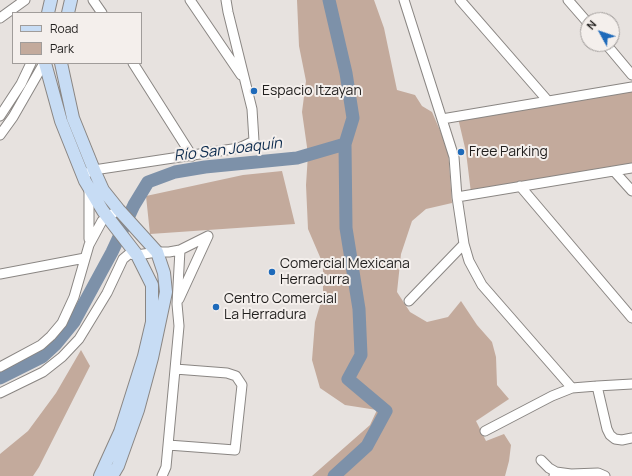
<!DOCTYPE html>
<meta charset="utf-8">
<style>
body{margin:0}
#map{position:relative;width:632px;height:476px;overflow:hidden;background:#e7e2df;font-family:Manrope,sans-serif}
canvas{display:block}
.legend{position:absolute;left:12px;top:12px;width:130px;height:52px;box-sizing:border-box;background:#f4efec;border:1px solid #a09c9a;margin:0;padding:5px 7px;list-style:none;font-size:12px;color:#211f1e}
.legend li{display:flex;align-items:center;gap:8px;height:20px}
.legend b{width:20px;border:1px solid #a09c9a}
.north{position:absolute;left:580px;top:12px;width:40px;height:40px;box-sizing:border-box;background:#f4efec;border:1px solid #a09c9a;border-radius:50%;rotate:310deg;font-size:11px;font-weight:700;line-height:16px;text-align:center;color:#211f1e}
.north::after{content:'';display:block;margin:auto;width:14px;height:18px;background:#1e6aba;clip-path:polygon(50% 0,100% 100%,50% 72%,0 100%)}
</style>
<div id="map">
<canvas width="632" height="476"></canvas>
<ul class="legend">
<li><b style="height:5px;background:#c7dcf4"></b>Road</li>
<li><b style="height:11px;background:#c3aa9c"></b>Park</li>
</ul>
<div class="north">N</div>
</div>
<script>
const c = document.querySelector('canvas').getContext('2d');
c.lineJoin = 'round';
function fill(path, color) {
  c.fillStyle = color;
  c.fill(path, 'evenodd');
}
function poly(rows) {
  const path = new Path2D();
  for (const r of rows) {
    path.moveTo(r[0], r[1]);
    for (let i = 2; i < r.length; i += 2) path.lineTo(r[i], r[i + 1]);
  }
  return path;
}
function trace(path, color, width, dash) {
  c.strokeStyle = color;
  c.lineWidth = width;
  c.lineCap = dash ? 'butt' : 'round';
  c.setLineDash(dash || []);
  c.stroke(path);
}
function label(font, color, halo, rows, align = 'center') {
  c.font = font + ' Manrope,sans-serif';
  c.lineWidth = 4;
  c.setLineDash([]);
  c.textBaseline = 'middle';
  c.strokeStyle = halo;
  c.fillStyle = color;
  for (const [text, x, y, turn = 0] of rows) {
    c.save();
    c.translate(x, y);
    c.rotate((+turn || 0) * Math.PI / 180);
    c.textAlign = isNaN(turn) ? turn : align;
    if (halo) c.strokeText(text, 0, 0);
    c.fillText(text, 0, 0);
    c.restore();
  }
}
fill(poly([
 [297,0,374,0,384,28,397,90,415,95,422,106,432,112,448,149,452,203,426,209,412,221,401,254,397,292,410,312,427,322,448,317,461,301,477,325,492,342,496,357,497,385,509,399,476,421,486,441,504,434,511,445,509,461,505,476,312,476,370,425,377,410,345,405,320,388,312,360,315,322,323,295,323,264,308,229,306,185,308,154,302,112,306,81,299,46],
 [632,89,632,166,471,193,466,152,458,118],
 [282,171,295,224,150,234,146,196,243,175],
 [81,350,90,366,39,467,33,476,0,476,0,454,28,431,56,393]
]), '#c3aa9c');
trace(poly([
 [329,0,346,73,353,118,345,144,346,228,359,309,361,355,348,379,386,411,367,446,334,476],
 [0,378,42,357,56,344,74,322,112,252,134,205,148,182,175,172,205,167,297,158,345,144]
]), '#7d91a9', 13);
const street = poly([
 [93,0,102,13],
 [190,0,241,75],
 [404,0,454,157,457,197,464,244,469,261,482,285,572,388],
 [460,0,548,101],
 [568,0,588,23],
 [0,18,25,0],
 [606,44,632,75],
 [133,63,192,156],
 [0,116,21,84,31,63],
 [442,119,632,87],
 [0,135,13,117,44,63],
 [614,171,632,191],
 [89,172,94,170,239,148,254,141,252,109,228,12,226,0],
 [520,186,632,318],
 [457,197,632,168],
 [89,239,89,190],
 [0,274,85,258],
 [179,299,208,236],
 [409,301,464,244],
 [0,367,41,345,51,336,62,323,74,297,89,245,102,221,118,210],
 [597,386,607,429,610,435,615,439,622,440,632,438],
 [0,393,43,372,62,357,79,339,107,293,123,259,129,254,137,255,157,252,169,252,180,250,208,236],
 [485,431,552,396,572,388,597,386,632,384],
 [168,445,235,450,242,385,236,376,227,373,175,369],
 [541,460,549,468,556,472],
 [162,476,166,467,179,326,177,304,180,250],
 [554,476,556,472,571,474,598,473,605,476]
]);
const secondary = poly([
 [48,13,51,0],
 [68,13,71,0],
 [45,63,61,121,85,181,103,211,137,255,152,285,152,322,144,356,120,432,100,476],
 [61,63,73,118,94,170,103,190,119,210,157,252,164,273,166,292,152,358,138,410,118,466,112,476]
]);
trace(street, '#8a8683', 11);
trace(secondary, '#8a8683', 14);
trace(street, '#fff', 9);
trace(secondary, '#c7dcf4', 12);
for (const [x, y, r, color] of [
 [254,91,4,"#1e6aba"],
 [461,152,4,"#1e6aba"],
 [272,272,4,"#1e6aba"],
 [216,307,4,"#1e6aba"]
]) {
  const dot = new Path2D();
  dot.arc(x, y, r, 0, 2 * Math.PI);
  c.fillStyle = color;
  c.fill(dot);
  trace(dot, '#f4efec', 1.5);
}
label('14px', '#211f1e', '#f4efec', [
 ["Espacio Itzayan",262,91],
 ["Free Parking",469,152],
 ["Comercial Mexicana",280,264],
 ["Herradurra",280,280],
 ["Centro Comercial",224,299],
 ["La Herradura",224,315]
], 'left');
label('italic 15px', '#0c2b4e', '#f4efec', [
 ["Río San Joaquín",228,150,-7]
]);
</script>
